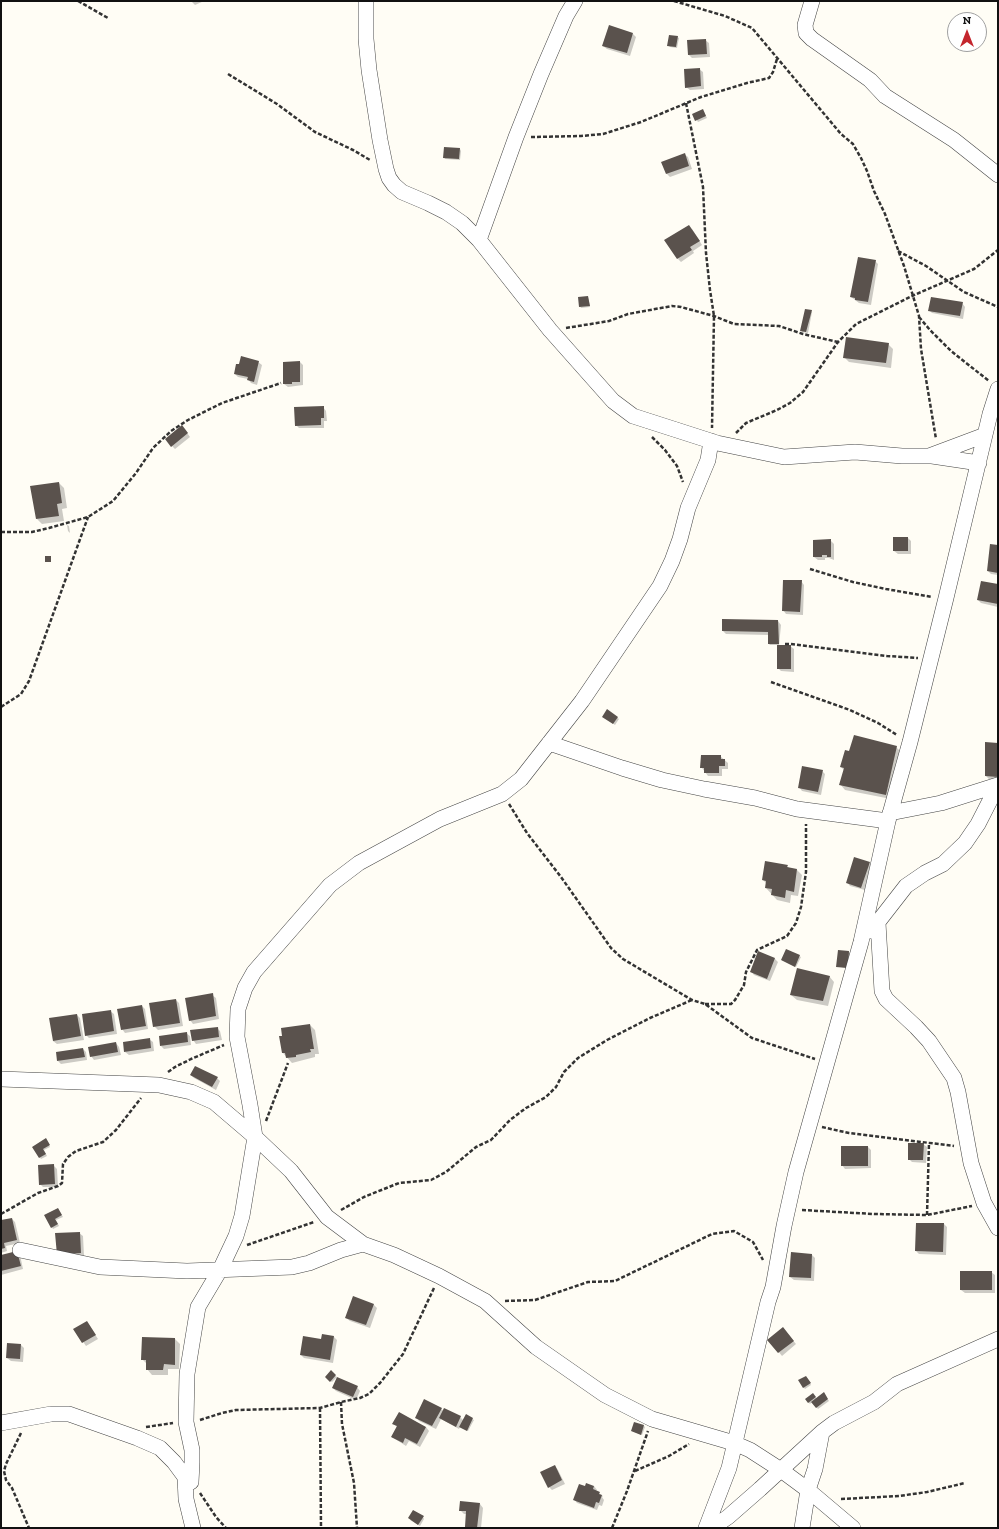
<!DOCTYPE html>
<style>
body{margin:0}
#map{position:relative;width:999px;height:1529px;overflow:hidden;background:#fffdf5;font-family:"Zilla Slab",serif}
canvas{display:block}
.frame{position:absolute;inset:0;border:2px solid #111;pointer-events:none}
.north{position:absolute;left:947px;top:12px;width:40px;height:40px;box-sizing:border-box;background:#fff;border:1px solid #a0a0a0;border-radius:50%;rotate:0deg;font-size:11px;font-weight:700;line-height:16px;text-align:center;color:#111}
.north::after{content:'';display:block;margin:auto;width:14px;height:18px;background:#c4262e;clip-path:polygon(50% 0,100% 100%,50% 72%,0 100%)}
</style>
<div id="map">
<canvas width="999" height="1529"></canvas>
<div class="frame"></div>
<div class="north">N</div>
</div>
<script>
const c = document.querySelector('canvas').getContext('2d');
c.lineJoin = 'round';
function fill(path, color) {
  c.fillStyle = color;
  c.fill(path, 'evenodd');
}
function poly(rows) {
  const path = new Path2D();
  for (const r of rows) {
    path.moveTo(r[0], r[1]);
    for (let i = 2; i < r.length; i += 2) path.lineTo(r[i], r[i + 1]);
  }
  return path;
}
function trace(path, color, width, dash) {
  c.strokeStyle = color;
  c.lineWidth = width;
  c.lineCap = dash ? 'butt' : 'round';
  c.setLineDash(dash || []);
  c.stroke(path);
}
fill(poly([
 [191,1,204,1,195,5],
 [633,34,636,37,630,56,607,49,603,46],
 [677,37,679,38,677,48,670,47,668,45],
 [705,40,709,43,710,57,692,58,689,55,688,41],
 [699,69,703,72,704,89,690,90,686,87],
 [704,112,707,118,698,122,693,115],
 [445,148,460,149,461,151,460,160,445,159,444,157],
 [684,154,688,157,692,169,670,177,667,174,663,162],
 [692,229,702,245,693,251,694,253,681,262,678,259],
 [875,261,878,264,871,305,859,303,851,297],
 [588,297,590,307,581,308,580,306],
 [962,303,965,307,963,319,932,313,929,310],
 [811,311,812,312,808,333,802,332,801,330],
 [888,344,893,349,891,368,849,362,844,357],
 [258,362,262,365,257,385,251,383,248,379,238,377,235,374],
 [300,362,303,365,303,385,288,387,284,384],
 [323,407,326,411,327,421,324,421,324,428,299,428,296,425],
 [185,430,190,437,175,449,172,446],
 [59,483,64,488,67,508,62,509,64,521,42,524,37,519],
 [67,525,69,526,70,533,68,531],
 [908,538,911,541,911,554,898,554,894,551],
 [830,540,834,544,834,560,829,558,825,558,825,560,818,560,814,557],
 [998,546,998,575,991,574,988,571],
 [801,581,804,585,803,615,786,614,783,610],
 [998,585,998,607,981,603,978,600],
 [778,621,781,625,779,646,790,646,794,649,794,672,781,671,778,668,778,645,770,645,769,644,769,635,726,634,723,631],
 [608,711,619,719,615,725,605,718],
 [998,744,998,779,989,779,986,776],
 [896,747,901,752,891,799,845,790,840,784,844,770,841,767,850,752],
 [720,756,728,763,728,769,722,769,722,776,708,776,702,768],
 [822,771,825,774,821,795,802,791,799,787],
 [869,863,872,867,865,890,850,886,847,882],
 [787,866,790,869,797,870,802,875,798,896,791,895,790,903,777,900,766,888,767,884,763,880],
 [839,951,849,952,850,953,849,969,837,966],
 [759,953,775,959,778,962,770,981,754,975,751,971],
 [799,956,801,957,796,967,782,960],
 [829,976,834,982,828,1006,797,1000,791,995],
 [212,995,216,998,219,1019,193,1024,190,1020],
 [176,1000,179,1003,183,1026,158,1030,154,1026],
 [142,1006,145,1009,148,1029,125,1033,122,1029],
 [110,1011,114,1014,117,1034,89,1038,86,1035],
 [77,1015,80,1018,84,1040,57,1044,53,1041],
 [310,1025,315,1030,319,1054,315,1054,315,1057,292,1063,283,1053],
 [217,1028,220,1031,222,1040,196,1044,193,1040],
 [186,1033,190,1036,191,1045,164,1049,161,1046],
 [149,1039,153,1042,154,1051,129,1055,125,1052],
 [116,1043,119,1047,121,1055,94,1060,91,1056],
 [83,1049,86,1052,87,1060,61,1064,58,1061],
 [191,1075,217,1078,220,1081,216,1090,194,1078],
 [47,1141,50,1147,44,1150,47,1156,41,1159,33,1147],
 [923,1144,927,1147,926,1163,912,1162,909,1159],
 [868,1147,871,1150,871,1168,845,1169,842,1165],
 [53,1165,57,1169,58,1187,43,1187,40,1184],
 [58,1209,63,1217,56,1220,59,1226,53,1229,46,1216],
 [12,1219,15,1222,20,1243,6,1246,7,1251,1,1253,1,1221],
 [944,1224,947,1227,946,1255,919,1254,916,1251],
 [79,1233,83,1236,84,1256,61,1258],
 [20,1255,23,1269,1,1275,1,1256],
 [812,1255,815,1258,814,1281,794,1280,790,1277],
 [991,1272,995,1275,995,1293,965,1293,961,1290],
 [374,1305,377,1308,370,1328,350,1321,346,1318],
 [87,1322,98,1339,86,1346,75,1330],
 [786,1332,796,1344,782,1356,769,1340],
 [334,1337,337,1340,333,1363,304,1358,301,1355,322,1340],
 [175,1339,180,1344,179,1369,168,1369,168,1375,152,1375,147,1369,147,1364,142,1359],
 [21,1345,24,1348,23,1362,11,1361,7,1358],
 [331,1372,337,1377,332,1382,326,1377],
 [807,1378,811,1385,805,1389,799,1381],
 [357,1387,360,1391,356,1400,336,1391,333,1388],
 [812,1394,817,1399,825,1395,829,1401,818,1409,812,1402,810,1404,806,1400],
 [441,1409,444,1411,460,1417,464,1421,472,1419,474,1420,468,1431,460,1427,459,1429,441,1419,436,1429,419,1421,416,1417],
 [394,1424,426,1427,429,1431,420,1447,409,1441,406,1446,392,1437,397,1427],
 [644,1426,645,1427,642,1435,632,1431],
 [555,1466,558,1470,565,1484,552,1490,549,1487],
 [594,1486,597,1490,596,1491,603,1496,602,1497,604,1500,602,1506,599,1505,597,1510,577,1503,574,1499,585,1488],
 [461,1502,480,1504,483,1508,481,1528,466,1527,467,1514,464,1514,460,1510],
 [423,1517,424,1519,420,1526,410,1520]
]), '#0003');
fill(poly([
 [609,25,633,33,627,53,602,46],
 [669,35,678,36,676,47,667,46],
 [706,39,707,54,688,55,687,40],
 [700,68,701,86,685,88,684,69],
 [703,109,706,116,695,121,692,114],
 [444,147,460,148,459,159,443,158],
 [685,153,689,166,666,174,661,162],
 [689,225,700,241,690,247,692,250,677,259,664,240],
 [858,257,876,260,868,302,855,300,855,298,850,297],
 [588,296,590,306,579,307,578,297],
 [931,297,963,302,960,316,928,311],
 [805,309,812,310,806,332,800,331],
 [846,337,889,343,886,363,843,358],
 [241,356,259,361,254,382,247,380,248,377,234,374,236,364,239,364],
 [300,361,300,382,292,382,292,384,283,384,283,362],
 [324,406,324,418,321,418,321,425,295,426,294,407],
 [182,425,188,433,171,447,165,439],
 [59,482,62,503,57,504,59,516,36,519,30,486],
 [893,537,908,537,908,551,893,551],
 [831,539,831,557,827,557,827,555,822,555,822,557,813,557,813,540],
 [990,544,998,545,998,573,987,571],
 [45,556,51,556,51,562,45,562],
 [783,580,802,580,800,612,782,611],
 [981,581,998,584,998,604,977,600],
 [722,619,778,620,779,644,768,644,768,632,722,631],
 [777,645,791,645,791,669,777,669],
 [607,709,618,717,613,724,602,717],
 [854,735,897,746,886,795,839,785,844,768,840,767,845,750,849,751],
 [985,742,998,743,998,777,985,776],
 [701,755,721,755,721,759,725,759,725,766,719,766,719,773,704,773,704,768,700,768],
 [802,766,823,770,818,792,798,788],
 [854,857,870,862,861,888,846,883],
 [765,861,788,865,787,867,797,869,794,892,786,890,785,898,771,895,772,889,765,888,766,881,762,880],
 [786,949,800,955,795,967,781,960],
 [838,950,849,951,848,968,836,967],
 [758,951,775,958,767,979,750,972],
 [797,968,830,976,823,1001,790,995],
 [213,993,216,1016,189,1021,185,998],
 [176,999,180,1023,153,1027,149,1003],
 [142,1005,146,1026,121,1030,117,1009],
 [111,1010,114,1031,85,1036,82,1014],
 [77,1014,81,1036,53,1041,49,1018],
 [310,1024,314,1049,310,1049,311,1052,296,1055,296,1057,286,1058,285,1053,282,1053,279,1036,282,1036,281,1028],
 [218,1027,219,1037,192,1041,190,1030],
 [187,1032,188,1042,160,1046,159,1036],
 [150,1038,151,1048,124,1052,123,1042],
 [116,1042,118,1052,90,1057,88,1047],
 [83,1048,85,1057,57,1061,56,1052],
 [195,1066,218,1077,212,1087,190,1075],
 [46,1138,50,1145,43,1149,46,1154,39,1158,32,1147],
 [908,1143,924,1143,923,1160,908,1160],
 [841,1146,868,1146,868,1166,841,1166],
 [54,1164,55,1184,39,1185,38,1165],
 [58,1208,62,1215,55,1219,58,1224,51,1228,44,1215],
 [12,1218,17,1240,4,1243,5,1248,1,1249,1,1220],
 [916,1223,944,1223,943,1252,915,1251],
 [80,1232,81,1253,57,1255,55,1233],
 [17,1251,21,1266,1,1271,1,1255],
 [791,1252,812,1254,811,1278,789,1277],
 [960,1271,992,1271,992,1290,960,1290],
 [353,1296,374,1304,366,1325,345,1318],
 [87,1321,96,1335,82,1343,73,1329],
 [783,1327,794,1341,778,1353,767,1340],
 [322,1334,334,1336,330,1360,300,1355,303,1336,321,1339],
 [142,1337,175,1338,175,1365,164,1364,163,1370,146,1370,146,1360,141,1360],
 [7,1343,21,1344,20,1359,6,1358],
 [331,1370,336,1375,330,1382,325,1377],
 [806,1376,811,1383,803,1388,798,1380],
 [337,1377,358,1386,353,1397,332,1388],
 [824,1392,828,1399,816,1408,811,1402],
 [813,1393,816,1397,808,1403,805,1399],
 [424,1399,442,1408,432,1426,415,1418],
 [444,1408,461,1416,456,1427,439,1418],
 [399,1412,426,1427,417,1444,405,1438,403,1443,391,1437,397,1426,392,1424],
 [466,1414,473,1418,467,1431,459,1427],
 [634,1422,644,1425,641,1435,631,1431],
 [555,1465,562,1480,548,1488,540,1472],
 [586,1483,594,1486,593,1489,600,1492,599,1494,602,1495,599,1503,596,1502,594,1508,573,1500,579,1484,585,1486],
 [460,1501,480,1503,477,1528,465,1527,466,1511,459,1511],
 [413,1510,424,1516,418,1525,408,1518]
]), '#5a524d');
const minor = poly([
 [366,1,366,39,369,70,380,140,386,169,389,178,394,185,402,192,428,203,446,212,462,223,479,240,550,330,613,401,633,416,717,443,784,457,855,452,902,456,929,456,985,435],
 [812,1,805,25,806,33,812,39,870,80,885,96,954,140,998,175],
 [479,240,516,137,541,74,566,16,575,1],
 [932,456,979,463],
 [549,743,622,768,662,780,704,789,755,798,797,809,888,821],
 [890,813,941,803,998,785],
 [878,923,882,991,886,999,916,1027,929,1041,954,1078,958,1092,971,1163,984,1203,998,1228],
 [871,931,906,886,925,873,943,864,965,843,978,824,998,785],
 [1,1079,159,1085,191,1092,214,1102,255,1137,291,1171,327,1217,363,1244,394,1255,439,1276,485,1301,536,1347,605,1395,652,1419,734,1443,750,1450,781,1470,808,1490,853,1528],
 [20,1250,100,1267,187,1271,292,1267,309,1263,341,1250,363,1244],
 [1,1423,51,1414,69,1414,137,1438,160,1448,174,1462,185,1477,186,1499,193,1528],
 [191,1482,192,1463,192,1450,186,1422,187,1374,198,1307,220,1270,236,1236,242,1216,255,1137,250,1105,237,1037,238,1009,245,988,254,972,330,885,359,863,440,819,502,794,521,779,582,701,660,586,672,561,680,539,688,508,708,460,711,441],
 [706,1528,729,1468,768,1302,773,1287,784,1226,796,1172,861,942,888,821,910,742,946,598,990,414,998,389],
 [712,1528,728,1517,760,1489,822,1432,834,1423,874,1402,897,1384,998,1339],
 [802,1528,808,1490,815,1469,822,1432]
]);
trace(minor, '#444', 16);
trace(poly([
 [78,1,108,18],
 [674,1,725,16,752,28,841,134,853,144,861,158,867,171,874,191,885,214,904,266,919,316,921,349,936,439],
 [228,74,277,104,315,132,353,150,370,160],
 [686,103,703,187,706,253,710,290,714,316,712,428],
 [531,137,581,136,603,134,641,122,701,97,747,83,769,78,773,72,777,59],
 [898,251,926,266,964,292,998,307],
 [919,317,930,330,951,351,989,381],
 [566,328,609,321,628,314,672,306,681,307,714,316,734,324,779,326,803,334,838,342],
 [736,433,746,423,777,410,790,403,803,392,838,342,856,324,912,296,974,269,998,250],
 [652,437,665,450,677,466,683,482],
 [1,532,32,532,49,528,88,517,113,501,136,473,153,448,171,431,188,420,222,403,281,383],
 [810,569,853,582,886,589,932,597],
 [785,644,791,644,887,656,918,658],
 [771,682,850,710,878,723,897,735],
 [1,707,21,694,29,681,88,517],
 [509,804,527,833,561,877,611,948,623,959,692,1000,705,1004,752,1038,815,1059],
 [705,1004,731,1004,735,1000,744,985,746,972,757,950,787,936,796,923,801,907,806,872,806,824],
 [168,1072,175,1067,191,1059,224,1045],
 [266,1121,288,1063],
 [822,1127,849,1133,954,1146],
 [341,1210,364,1197,399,1183,431,1180,446,1172,476,1147,491,1140,510,1120,526,1108,546,1097,556,1087,564,1072,578,1058,607,1040,650,1018,692,1000],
 [802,1210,874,1214,927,1215,972,1206],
 [1,1214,38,1193,58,1186,62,1183,63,1164,68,1157,76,1151,103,1142,116,1130,141,1098],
 [927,1215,929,1143],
 [247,1245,314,1222],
 [505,1301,535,1300,588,1282,615,1281,712,1234,734,1231,753,1242,763,1260],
 [341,1402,342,1424,354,1483,357,1528],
 [320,1408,321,1528],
 [200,1420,222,1413,236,1410,320,1408,341,1402,360,1398,369,1394,380,1383,403,1354,434,1288],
 [146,1427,173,1423],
 [21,1433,6,1464,4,1471,6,1480,12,1488,29,1528],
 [635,1471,669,1456,689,1444],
 [200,1493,216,1517,226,1528],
 [841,1499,899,1496,927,1492,965,1483],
 [612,1528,627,1491,648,1431]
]), '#333', 2.5, [4, 2]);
trace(minor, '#fff', 15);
</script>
